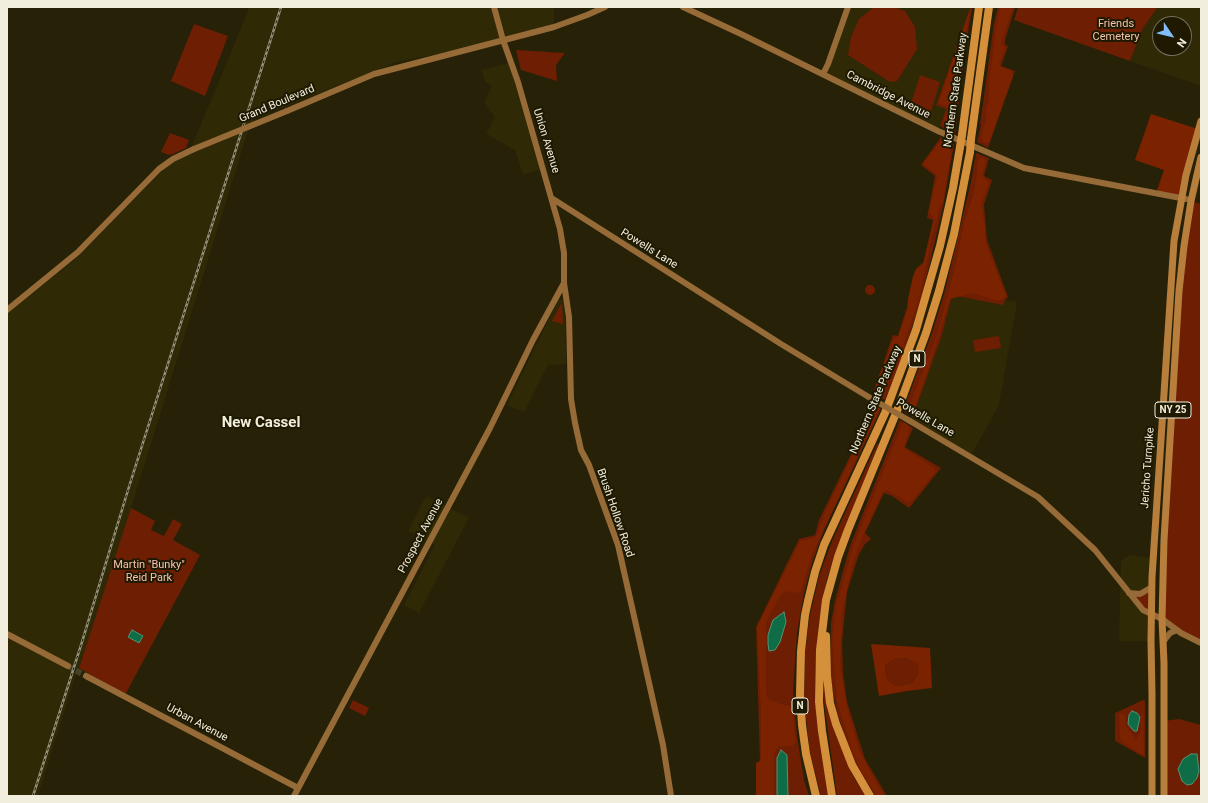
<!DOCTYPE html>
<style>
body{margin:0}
#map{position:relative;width:1208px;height:803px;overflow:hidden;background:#272207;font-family:Roboto,sans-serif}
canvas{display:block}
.frame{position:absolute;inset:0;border:8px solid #f1eede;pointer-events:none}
.north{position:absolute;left:1152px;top:16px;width:40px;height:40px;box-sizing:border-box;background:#1e1900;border:1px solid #726e59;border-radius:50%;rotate:125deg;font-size:11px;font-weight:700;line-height:16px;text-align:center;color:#f1eede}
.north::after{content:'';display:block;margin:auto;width:14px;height:18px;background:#82bcfa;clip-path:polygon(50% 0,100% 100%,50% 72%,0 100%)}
</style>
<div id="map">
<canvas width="1208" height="803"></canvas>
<div class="frame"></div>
<div class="north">N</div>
</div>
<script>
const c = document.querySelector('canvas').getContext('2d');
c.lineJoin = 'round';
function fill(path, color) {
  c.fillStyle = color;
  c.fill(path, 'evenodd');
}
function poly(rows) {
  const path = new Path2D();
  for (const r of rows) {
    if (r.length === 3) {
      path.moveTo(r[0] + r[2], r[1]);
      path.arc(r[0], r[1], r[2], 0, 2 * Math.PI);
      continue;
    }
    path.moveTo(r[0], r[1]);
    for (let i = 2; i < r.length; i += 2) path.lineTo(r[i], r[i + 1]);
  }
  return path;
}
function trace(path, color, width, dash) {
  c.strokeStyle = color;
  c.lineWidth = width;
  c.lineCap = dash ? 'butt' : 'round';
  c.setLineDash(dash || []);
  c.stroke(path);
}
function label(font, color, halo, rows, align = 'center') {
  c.font = font + ' Roboto,sans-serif';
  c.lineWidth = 4;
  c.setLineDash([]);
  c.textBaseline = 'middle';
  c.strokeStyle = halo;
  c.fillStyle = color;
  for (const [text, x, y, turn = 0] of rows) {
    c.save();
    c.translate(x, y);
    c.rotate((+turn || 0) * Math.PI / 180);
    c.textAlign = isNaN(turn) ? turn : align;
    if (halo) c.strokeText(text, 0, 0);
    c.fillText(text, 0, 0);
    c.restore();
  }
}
fill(poly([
 [244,7,554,7,554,27,499,42,396,62,254,119,247,134,131,508,79,668,69,663,67,669,76,674,38,796,7,796,7,313,75,260,165,168,189,153,249,9],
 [848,7,970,8,936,104,946,109,938,131,823,74],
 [1158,7,1201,7,1201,86,1130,61,1143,28],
 [1160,24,1184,24,1184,48,1160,48],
 [509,63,542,169,523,175,515,150,486,134,495,117,484,102,492,86,485,82,482,70],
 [952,294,1003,304,1005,300,1017,302,999,405,970,457,910,421,942,335],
 [562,299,565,303,566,364,548,365,524,412,507,405,558,301],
 [426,496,469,518,419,613,404,605,435,545,408,531],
 [1129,555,1153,558,1151,641,1119,641,1121,561]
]), '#302905');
fill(poly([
 [874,7,893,7,905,11,915,27,917,49,897,81,890,82,848,55,851,37,859,19],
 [968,7,972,7,962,72,955,134,940,126,946,109,936,105,970,8],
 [998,7,1015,7,1005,40,1005,45,1008,46,1001,66,1015,71,988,148,977,142,981,125,980,125,994,23],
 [1018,7,1158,7,1143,28,1130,61,1014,20],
 [194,24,228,36,205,96,171,81],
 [516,50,565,53,556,65,557,81,521,70],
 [920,75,940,82,930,115,909,109],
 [170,133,189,140,186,148,173,154,169,155,161,152],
 [941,137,954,144,943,207,921,300,902,357,885,400,876,395,874,390,893,335,898,336,906,310,916,294,933,220,927,218,935,176,921,165],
 [976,153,989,158,984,176,992,180,984,205,987,240,1008,297,1005,300,1003,305,952,295,942,335,914,413,917,415,918,417,914,417,903,411,932,333,945,291,971,182],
 [1191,201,1201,204,1201,643,1162,619,1179,291],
 [870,290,5],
 [561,304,562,305,563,324,552,321],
 [999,336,1001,348,975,352,973,340],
 [875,405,881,409,824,530,812,563,804,593,797,633,793,691,797,736,804,780,809,796,761,796,756,627,799,539,815,535,819,520],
 [900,420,913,428,905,447,941,468,909,508,892,496,884,493,865,533,871,539,865,544,859,554,847,592,842,642,843,673,847,702,865,759,887,796,875,796,852,758,837,712,830,676,831,623,835,600,850,546],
 [877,444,879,444,839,543,827,579,819,623,816,658,815,701,829,796,821,796,810,753,804,701,805,654,809,620,819,576,833,539],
 [131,508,155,521,151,530,164,536,173,519,182,524,173,540,200,555,125,695,79,668],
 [1150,590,1149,612,1132,595],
 [906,658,919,664,919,673,912,683,897,686,888,680,885,670,886,665,893,660],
 [823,682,837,738,854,778,866,796,837,796,824,702],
 [353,700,369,708,365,716,349,708],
 [1143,700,1145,701,1145,758,1117,742,1115,740,1115,713],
 [1179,719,1201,725,1201,796,1164,796,1164,721]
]), '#6d1e03');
fill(poly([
 [1001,7,1013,7,1001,43,1005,49,999,63,1000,66,1011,71,1013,76,989,142,987,143,983,142,981,136,986,121,986,110,989,99,989,82,997,20],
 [970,13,960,62,955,109,955,121,954,128,951,130,942,125,948,109,946,106,939,104,939,101,968,15],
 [1151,114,1198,129,1181,198,1156,193,1164,170,1135,160],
 [942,141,946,143,950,147,951,155,943,203,939,208,937,219,932,236,919,299,903,347,895,360,885,395,882,396,875,391,876,384,888,355,890,345,894,339,898,336,907,311,908,299,913,276,916,269,924,262,934,220,929,212,937,176,936,174,924,165,924,162,940,142],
 [982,157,986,161,982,176,989,183,981,205,985,226,985,242,1005,293,1006,297,1003,299,998,301,973,293,950,299,929,368,914,411,912,414,908,409,937,335,955,268,965,219,973,196,977,172,977,166,978,160],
 [876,406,880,409,811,557,801,592,794,593,785,591,779,598,766,622,766,694,769,700,788,706,792,709,796,742,793,746,779,746,774,753,774,796,756,796,756,763,761,760,761,711,757,627,800,541,814,538,817,535,825,512],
 [903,422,907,424,910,428,904,448,934,468,936,471,911,502,907,502,887,490,882,493,860,543,852,567,842,613,840,667,847,707,859,750,876,783,885,796,877,796,861,771,853,752,837,702,832,640,836,606,853,546],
 [871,644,930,648,932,688,907,691,879,696],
 [906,658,918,664,919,673,912,683,897,686,888,680,885,670,886,665,893,660],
 [1143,712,1144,754,1141,754,1122,742,1120,738,1119,714,1122,713,1125,716,1126,727,1131,732,1135,739,1138,738,1141,730,1141,716]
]), '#7b2201');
const water = poly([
 [784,612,786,622,780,642,775,650,769,651,768,644,768,635,773,620,784,612],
 [132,630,143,636,139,643,128,637,132,630],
 [1132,711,1137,713,1140,717,1137,731,1134,731,1128,724,1129,715,1132,711],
 [781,750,787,755,788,796,778,796,777,794,777,758,781,750],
 [1191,754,1197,754,1199,771,1197,778,1192,784,1187,785,1182,781,1178,769,1183,759,1191,754]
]);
fill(water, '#0e6d47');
trace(water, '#529474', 1);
trace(poly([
 [68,666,86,676]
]), '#454127', 6, [6, 3]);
trace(poly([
 [494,7,503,40,518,82,560,229,564,253,564,283,569,317,571,399,575,423,581,450,589,465,618,545,663,745,671,796],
 [683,7,741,34,938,131,1024,168,1186,199],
 [823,74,828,64,848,7],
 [287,111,374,74,554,27,587,15,605,7],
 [553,199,781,344,872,399],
 [7,310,78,252,159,169,173,159,194,149],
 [910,421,1038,497,1095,550,1143,610,1162,619,1181,633,1201,643],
 [1129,593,1140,594,1152,587],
 [7,634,68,666],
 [1163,642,1170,633,1177,630],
 [86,676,298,788],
 [294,796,490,428,533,340,564,283]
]), '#976b38', 6);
trace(poly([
 [1152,796,1152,694,1151,641,1152,577,1174,241,1186,175,1201,121],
 [1164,796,1164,663,1162,619,1164,540,1179,291,1184,246,1191,201,1201,157]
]), '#b87e3b', 7);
trace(poly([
 [962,135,979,7],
 [971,139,989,7],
 [826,636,827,676,830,703,836,724,852,765,870,796],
 [816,796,806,754,802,725,800,695,801,651,805,615,808,601,815,572,824,545,885,413,916,330,940,246,953,188,960,147],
 [832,796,822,731,819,702,820,650,826,600,838,557,848,530,901,401,926,333,939,291,954,234,970,152]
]), '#d5903c', 8);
const rail = poly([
 [33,796,82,642,128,490,281,7]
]);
trace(rail, '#94907b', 2.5);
trace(rail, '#1e1900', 1, [3]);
trace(poly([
 [194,149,287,111],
 [872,399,910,421]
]), '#976b38', 6);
trace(poly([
 [960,147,962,135],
 [970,152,971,139]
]), '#d5903c', 8);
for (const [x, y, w] of [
 [917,359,16],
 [1173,410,36],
 [800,706,16]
]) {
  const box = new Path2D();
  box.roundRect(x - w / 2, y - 8, w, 16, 3);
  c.fillStyle = '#1e1900';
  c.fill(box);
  trace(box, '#f1eede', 1);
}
label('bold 10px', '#f1eede', null, [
 ["N",917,359],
 ["NY 25",1173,410],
 ["N",800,706]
]);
label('11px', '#f6c2b2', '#1e1900', [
 ["Friends",1116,24],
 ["Cemetery",1116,37],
 ["Martin \"Bunky\"",149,565],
 ["Reid Park",149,578]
]);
label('11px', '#f1eede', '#1e1900', [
 ["Northern State Parkway",956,90,-82],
 ["Cambridge Avenue",888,95,27],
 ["Grand Boulevard",277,104,-23],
 ["Union Avenue",546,141,73],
 ["Powells Lane",649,249,32],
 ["Northern State Parkway",876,400,-67],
 ["Powells Lane",925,418,30],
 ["Jericho Turnpike",1148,468,-86],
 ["Brush Hollow Road",615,513,71],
 ["Prospect Avenue",421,536,-62],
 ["Urban Avenue",197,723,28]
]);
label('bold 15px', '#f1eede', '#1e1900', [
 ["New Cassel",261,423]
]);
</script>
